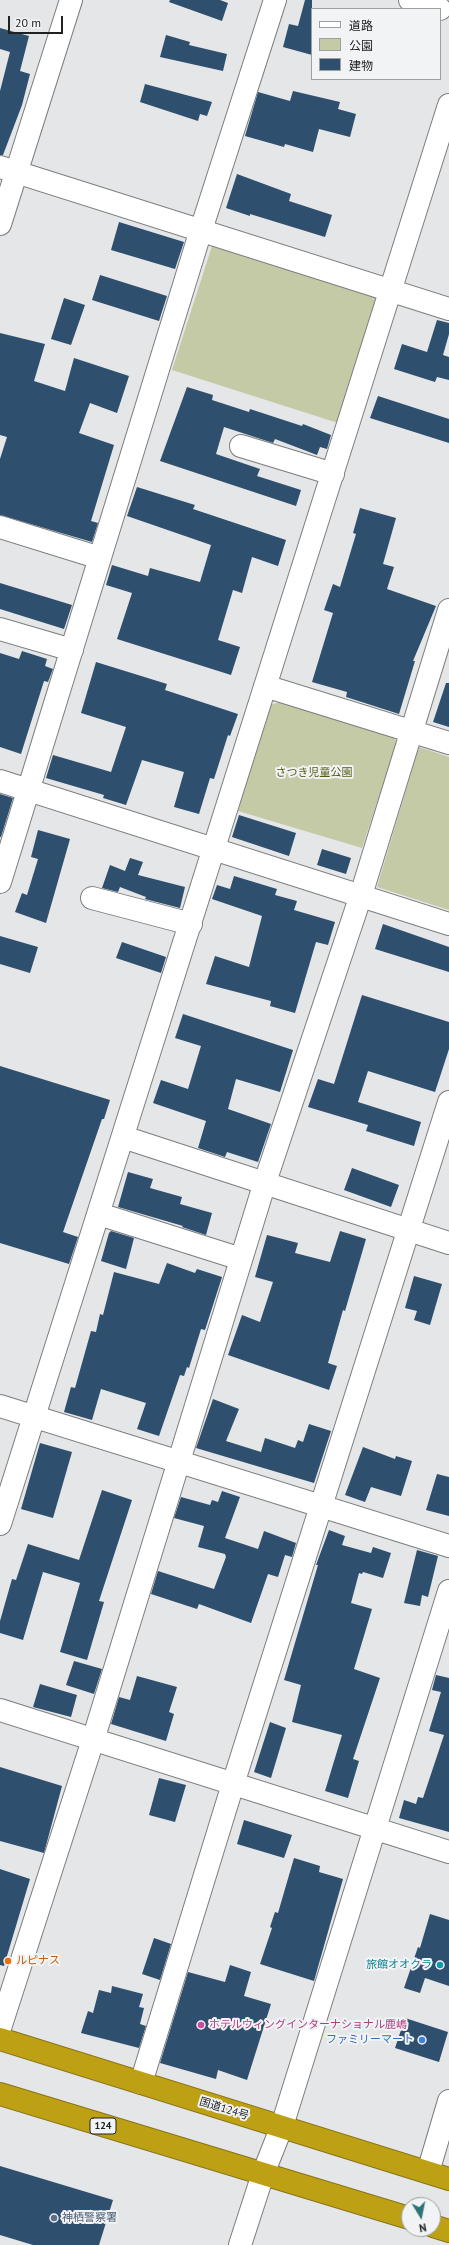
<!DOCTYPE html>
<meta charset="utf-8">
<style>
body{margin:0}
#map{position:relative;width:449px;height:2245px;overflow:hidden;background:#e4e6e8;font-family:"PT Sans","Noto Sans JP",sans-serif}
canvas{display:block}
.legend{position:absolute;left:311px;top:8px;width:130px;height:72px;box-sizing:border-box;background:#f1f3f5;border:1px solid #9d9fa0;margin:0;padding:5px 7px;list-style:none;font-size:12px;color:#202121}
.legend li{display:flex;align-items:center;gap:8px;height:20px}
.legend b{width:20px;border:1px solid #9d9fa0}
.north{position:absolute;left:401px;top:2197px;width:40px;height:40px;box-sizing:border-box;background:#f1f3f5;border:1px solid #9d9fa0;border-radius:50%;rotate:170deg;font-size:11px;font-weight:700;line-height:16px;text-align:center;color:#202121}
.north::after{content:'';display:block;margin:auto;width:14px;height:18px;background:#2b7574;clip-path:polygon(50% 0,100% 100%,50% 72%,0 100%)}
.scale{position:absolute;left:8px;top:16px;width:55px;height:18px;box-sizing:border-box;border:2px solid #202121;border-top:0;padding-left:5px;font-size:12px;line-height:14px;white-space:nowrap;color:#202121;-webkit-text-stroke:3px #f1f3f5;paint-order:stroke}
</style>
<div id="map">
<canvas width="449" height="2245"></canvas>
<ul class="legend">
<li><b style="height:5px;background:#fff"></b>道路</li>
<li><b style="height:11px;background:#c3caa5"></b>公園</li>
<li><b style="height:11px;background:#2e4f6d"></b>建物</li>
</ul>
<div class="north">N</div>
<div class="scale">20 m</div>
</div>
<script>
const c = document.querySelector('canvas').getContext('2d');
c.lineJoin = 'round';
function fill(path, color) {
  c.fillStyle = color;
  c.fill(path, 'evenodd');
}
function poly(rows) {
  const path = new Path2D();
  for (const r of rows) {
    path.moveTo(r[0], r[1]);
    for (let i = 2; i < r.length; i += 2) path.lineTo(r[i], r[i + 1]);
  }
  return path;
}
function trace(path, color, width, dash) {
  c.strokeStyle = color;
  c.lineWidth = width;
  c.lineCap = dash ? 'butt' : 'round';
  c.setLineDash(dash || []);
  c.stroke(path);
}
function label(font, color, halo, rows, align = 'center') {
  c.font = font + ' "PT Sans","Noto Sans JP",sans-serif';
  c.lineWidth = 4;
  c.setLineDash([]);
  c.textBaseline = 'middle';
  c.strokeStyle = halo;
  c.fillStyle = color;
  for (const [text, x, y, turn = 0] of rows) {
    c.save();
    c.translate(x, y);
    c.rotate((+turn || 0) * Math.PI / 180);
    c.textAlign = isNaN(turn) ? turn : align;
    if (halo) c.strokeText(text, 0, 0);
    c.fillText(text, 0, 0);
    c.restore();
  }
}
fill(poly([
 [212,246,378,298,338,423,172,370],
 [280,702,393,737,397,742,362,848,238,811,267,706],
 [419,747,449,757,449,910,377,887]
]), '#c3caa5');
fill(poly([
 [170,0,220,0,228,3,222,21,169,2],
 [305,0,312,0,312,55,283,47,289,24,298,26],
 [0,28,29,36,20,71,30,74,22,105,3,155,0,155,0,91,10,52,0,49],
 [166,35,190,42,189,45,227,54,223,71,160,57],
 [145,84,212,102,207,116,200,114,198,121,140,102],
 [293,91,340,102,338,109,356,114,350,137,319,129,313,152,285,144,284,147,245,136,258,92,290,101],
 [237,174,291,194,289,201,332,215,325,237,250,214,250,216,226,208],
 [119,222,184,242,175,269,111,250],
 [100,275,167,296,159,321,92,300],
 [64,298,85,305,71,345,51,339],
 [437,320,449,323,449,334,443,355,449,357,449,380,437,377,435,382,394,369,402,344,427,352],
 [0,333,45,344,34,381,65,391,74,358,129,376,117,413,90,403,79,433,114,445,91,521,98,523,92,542,0,515,0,459,7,437,0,435],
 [187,387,213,395,212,400,249,412,250,409,302,426,303,424,331,435,327,449,320,447,317,455,275,439,273,443,224,427,216,454,260,469,257,476,301,490,296,506,160,461],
 [378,396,449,419,449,443,370,418],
 [137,487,195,505,193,509,286,540,278,566,252,557,242,593,233,590,218,640,240,647,231,675,117,639,132,593,106,585,112,565,148,576,150,568,200,582,211,545,127,516],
 [360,508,396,518,383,564,394,567,387,589,436,606,413,661,415,661,399,714,346,697,347,692,312,682,333,613,324,610,333,584,340,587,356,534,353,533],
 [0,583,72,605,64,629,0,609],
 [22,651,47,659,45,666,53,669,48,682,44,681,21,754,0,747,0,653,19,659],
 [96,662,167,684,165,690,238,714,230,736,228,735,214,779,210,778,199,814,174,807,184,772,142,760,126,805,103,798,104,795,46,778,53,755,111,772,126,727,81,713],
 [446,683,449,683,449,727,433,722],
 [0,794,13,798,1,837,0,837],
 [239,815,296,833,289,856,232,837],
 [38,830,70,839,46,923,15,912,22,893,27,895,38,859,31,857],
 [322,849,351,858,346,874,317,865],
 [130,858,143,862,138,875,185,887,180,908,145,899,146,897,120,887,118,892,102,888,110,865,125,871],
 [234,876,277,889,275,895,297,901,294,910,335,922,328,945,316,942,295,1013,270,1006,271,1001,206,984,215,956,249,967,262,916,212,899,217,885,230,889],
 [383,924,449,947,449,972,375,949],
 [0,936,38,947,30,973,0,964],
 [122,942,166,957,161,973,116,958],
 [362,995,449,1022,449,1049,435,1092,368,1071,358,1102,421,1122,414,1146,366,1131,368,1125,308,1107,318,1079,334,1084],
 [183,1014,293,1050,280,1092,236,1079,228,1109,271,1124,258,1162,227,1152,225,1157,198,1148,206,1121,153,1103,161,1080,188,1089,201,1046,175,1038],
 [0,1066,110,1100,104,1119,102,1119,63,1232,78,1237,69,1264,0,1243],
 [352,1168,399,1185,391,1207,344,1190],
 [128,1172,153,1179,150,1188,182,1197,180,1204,212,1213,206,1235,182,1227,183,1226,118,1207],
 [111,1231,134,1238,126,1269,101,1261,109,1233],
 [340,1231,366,1239,345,1311,343,1310,328,1363,337,1366,329,1390,228,1355,242,1315,260,1322,273,1282,255,1277,267,1235,298,1243,295,1253,330,1262],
 [167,1263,195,1273,197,1269,222,1277,205,1330,201,1329,189,1368,187,1367,184,1376,180,1375,159,1436,137,1429,146,1403,101,1389,92,1420,64,1412,71,1387,75,1388,91,1331,96,1332,100,1314,103,1315,114,1272,159,1284],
 [414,1276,442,1284,430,1325,414,1320,417,1311,405,1308],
 [213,1399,239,1409,226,1441,261,1452,265,1438,295,1448,298,1440,303,1442,309,1424,331,1431,314,1483,196,1448],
 [40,1443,72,1452,53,1518,21,1509],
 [363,1447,395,1459,396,1456,412,1461,401,1496,371,1487,365,1502,345,1495],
 [437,1474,449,1477,449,1516,426,1510],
 [102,1490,132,1500,99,1601,104,1602,87,1660,60,1652,80,1583,43,1572,23,1640,0,1633,0,1621,12,1579,16,1580,28,1544,79,1560],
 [222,1491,240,1497,225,1538,258,1549,264,1531,296,1543,292,1557,285,1555,278,1577,268,1574,251,1623,199,1604,197,1609,151,1594,158,1571,214,1589,226,1557,225,1554,198,1547,204,1526,174,1518,181,1497,210,1505,212,1500,218,1502],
 [329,1530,345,1536,342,1545,371,1553,373,1547,391,1553,383,1578,363,1572,362,1574,359,1573,351,1603,372,1609,354,1669,380,1678,353,1759,359,1761,348,1798,325,1791,342,1735,292,1722,301,1685,284,1680,318,1565,316,1565],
 [417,1550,438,1556,428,1597,422,1595,420,1606,404,1603],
 [74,1661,102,1669,94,1694,66,1685],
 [436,1675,449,1678,449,1832,399,1818,404,1800,416,1804,418,1797,423,1798,444,1735,429,1731,441,1692,432,1690],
 [137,1676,177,1687,169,1712,174,1714,166,1741,111,1724,119,1697,130,1700],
 [40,1684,77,1695,71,1717,33,1707],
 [270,1722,286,1728,271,1778,254,1772],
 [0,1767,62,1786,44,1853,0,1841],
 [159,1778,186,1785,175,1822,149,1815],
 [244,1820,292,1835,284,1858,237,1844],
 [294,1858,320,1866,319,1872,343,1879,314,1981,260,1964,272,1928,270,1927,275,1912,278,1913],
 [0,1869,30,1879,4,1966,0,1965],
 [430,1914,449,1920,449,1986,425,1978,420,1993,404,1988,418,1947,420,1948],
 [154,1938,171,1944,160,1980,142,1974],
 [230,1965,251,1972,244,1996,271,2004,247,2080,218,2070,216,2079,160,2063,188,1972,225,1982],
 [112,1986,143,1994,139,2007,144,2008,140,2024,146,2026,139,2048,81,2033,88,2011,93,2013,99,1990,111,1993],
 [405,2018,448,2032,439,2062,395,2048],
 [0,2166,113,2200,99,2245,33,2245,0,2235]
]), '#2e4f6d');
const minor = poly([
 [410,0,440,9],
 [0,167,449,309],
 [0,224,71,0],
 [241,446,333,474],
 [0,527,100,558],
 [0,629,72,650],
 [265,686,449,743],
 [0,781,449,924],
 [0,882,201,230,275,0],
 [92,898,191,924],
 [123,1137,449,1243],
 [99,1214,241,1259],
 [0,1406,449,1546],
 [0,1524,449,105],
 [0,1710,449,1852],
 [0,2028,93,1740,265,1182,361,895,449,610],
 [141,2083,233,1784,449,1102],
 [428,2172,449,2101],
 [240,2245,263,2174,282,2126,449,1591]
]);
const highway = poly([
 [0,2039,449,2179],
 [0,2094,409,2218],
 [433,2226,449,2231]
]);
trace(minor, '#7b7d7e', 24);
trace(highway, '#877419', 24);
trace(minor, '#fff', 22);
trace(highway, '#bea014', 22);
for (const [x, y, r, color] of [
 [8,1961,4,"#e8710a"],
 [440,1965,4,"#0f9aa8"],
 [201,2025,4,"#d1479c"],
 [422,2040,4,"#3f7fe0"],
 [54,2218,4,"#5c6f8a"]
]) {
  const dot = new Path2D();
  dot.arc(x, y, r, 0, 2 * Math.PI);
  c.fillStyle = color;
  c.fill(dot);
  trace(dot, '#f1f3f5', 1.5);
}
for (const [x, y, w] of [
 [103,2126,26]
]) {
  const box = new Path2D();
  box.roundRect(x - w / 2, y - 8, w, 16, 3);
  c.fillStyle = '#f1f3f5';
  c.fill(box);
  trace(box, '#202121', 1);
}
label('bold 10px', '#202121', null, [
 ["124",103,2126]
]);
label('11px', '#535b13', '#f1f3f5', [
 ["さつき児童公園",314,773]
]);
label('11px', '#c56008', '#f1f3f5', [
 ["ルピナス",16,1961]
], 'left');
label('11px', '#0d838f', '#f1f3f5', [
 ["旅館オオクラ",432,1965]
], 'right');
label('11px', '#b23c85', '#f1f3f5', [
 ["ホテルウィングインターナショナル鹿嶋",209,2025]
], 'left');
label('11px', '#366cbe', '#f1f3f5', [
 ["ファミリーマート",414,2040]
], 'right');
label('11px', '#202121', '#f1f3f5', [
 ["国道124号",224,2109,17]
]);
label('11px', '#4e5e75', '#f1f3f5', [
 ["神栖警察署",62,2218]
], 'left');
</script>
